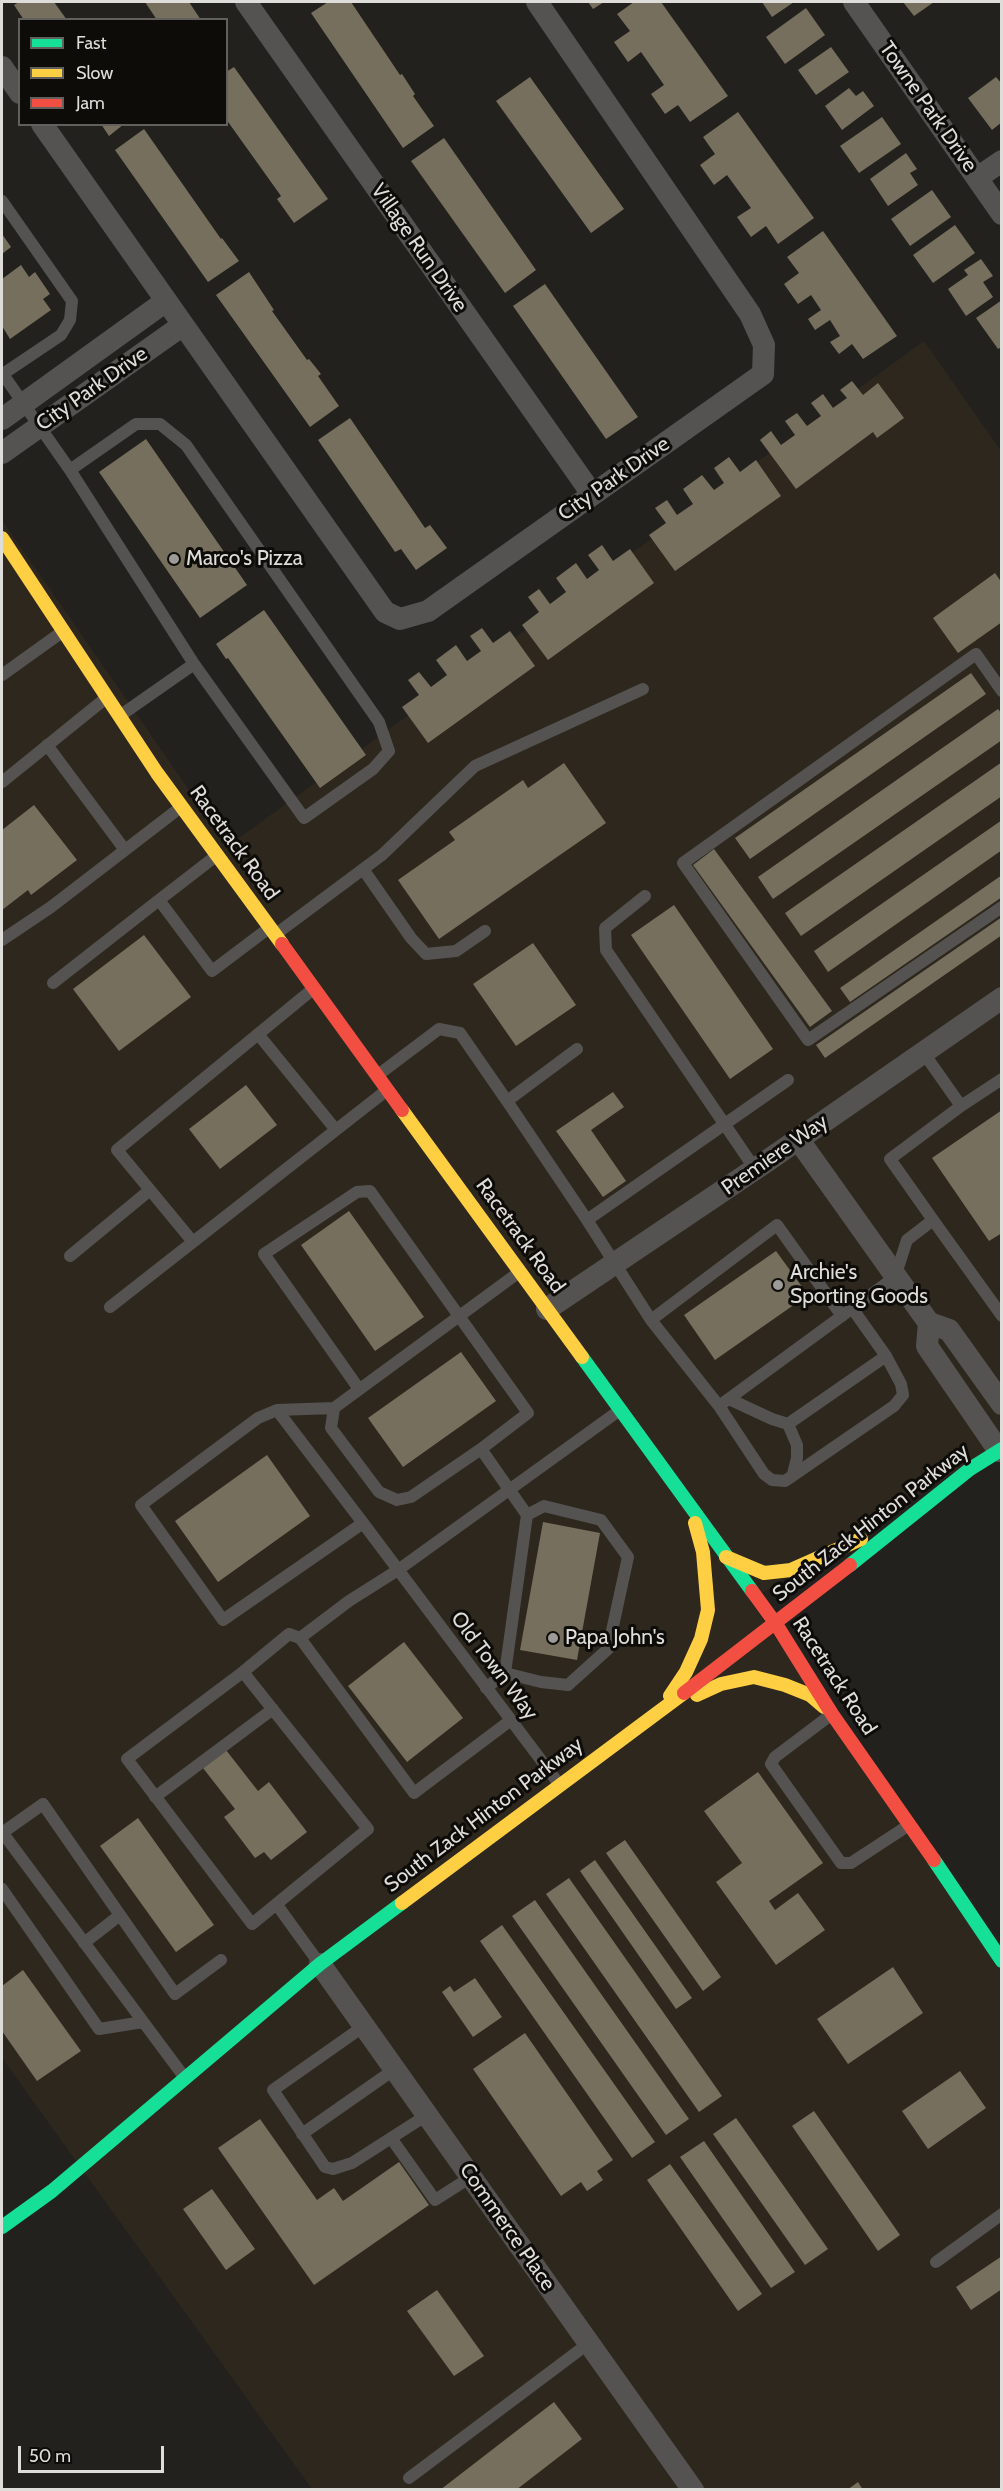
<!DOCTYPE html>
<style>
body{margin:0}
#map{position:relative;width:1003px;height:2491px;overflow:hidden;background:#23211e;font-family:Cabin,sans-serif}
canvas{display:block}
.frame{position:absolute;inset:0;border:3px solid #dfddd9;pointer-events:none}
.legend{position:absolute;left:18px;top:18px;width:210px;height:108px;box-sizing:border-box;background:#0d0c09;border:2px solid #61605c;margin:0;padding:8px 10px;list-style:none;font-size:18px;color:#dfddd9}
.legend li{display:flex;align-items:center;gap:12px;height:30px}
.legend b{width:30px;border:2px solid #61605c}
.scale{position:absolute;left:18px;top:2446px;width:146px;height:27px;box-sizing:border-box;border:3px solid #dfddd9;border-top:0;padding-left:8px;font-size:18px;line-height:21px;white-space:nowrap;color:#dfddd9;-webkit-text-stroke:4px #0d0c09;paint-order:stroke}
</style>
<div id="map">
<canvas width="1003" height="2491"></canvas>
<div class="frame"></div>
<ul class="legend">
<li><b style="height:8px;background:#16e098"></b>Fast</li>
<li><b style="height:8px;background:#ffcf43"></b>Slow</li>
<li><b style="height:8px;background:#f24e42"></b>Jam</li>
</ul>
<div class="scale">50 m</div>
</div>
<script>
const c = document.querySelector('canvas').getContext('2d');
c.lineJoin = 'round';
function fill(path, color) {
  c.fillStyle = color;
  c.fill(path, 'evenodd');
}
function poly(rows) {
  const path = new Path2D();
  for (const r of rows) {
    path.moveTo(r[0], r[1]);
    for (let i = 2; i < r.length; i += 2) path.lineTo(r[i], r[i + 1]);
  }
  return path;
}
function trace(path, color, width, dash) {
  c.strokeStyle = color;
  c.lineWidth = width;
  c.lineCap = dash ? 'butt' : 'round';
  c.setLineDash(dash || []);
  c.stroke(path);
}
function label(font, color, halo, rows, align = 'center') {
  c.font = font + ' Cabin,sans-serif';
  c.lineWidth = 6;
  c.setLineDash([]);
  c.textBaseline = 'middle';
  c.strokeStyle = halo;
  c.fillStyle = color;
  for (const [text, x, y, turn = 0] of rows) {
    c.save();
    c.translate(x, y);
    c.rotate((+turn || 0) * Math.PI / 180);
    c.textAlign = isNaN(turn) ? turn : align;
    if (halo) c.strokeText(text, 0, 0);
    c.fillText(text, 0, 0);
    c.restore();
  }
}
fill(poly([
 [924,341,1001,451,1001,1443,750,1601,1001,1964,1001,2489,312,2489,2,2058,2,520,228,846]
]), '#2d271d');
fill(poly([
 [19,2,54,2,67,20,24,20,14,5],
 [145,2,189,2,201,20,157,20],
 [328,2,351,2,400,75,402,74,415,94,413,96,434,126,403,148,311,13],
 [588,2,604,2,593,9],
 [634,2,661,2,728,96,690,122,678,105,665,114,651,94,664,85,641,52,628,62,614,42,630,31,617,14],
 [762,2,794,2,772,17],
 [903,2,934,2,914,16],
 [806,8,825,35,785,64,766,37],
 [831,47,849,72,816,95,798,70],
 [234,67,328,199,294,223,277,199,281,196,226,119,226,72],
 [530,77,624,209,591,233,496,101],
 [996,77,1002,84,1002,122,992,130,968,98],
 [849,88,856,96,863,91,874,106,842,130,825,106],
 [738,112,814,218,778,244,766,226,751,237,737,217,751,208,727,175,714,185,700,165,715,154,703,137],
 [882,117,901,144,859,173,840,146],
 [101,124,124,124,109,136],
 [144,129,221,239,222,238,239,261,208,282,115,150],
 [444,138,536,270,505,293,411,161],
 [906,153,917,169,910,173,918,185,888,206,870,179],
 [932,190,951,217,910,246,891,219],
 [955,225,975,253,933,283,913,255],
 [823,231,897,336,863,359,852,344,839,354,830,342,840,336,830,320,815,330,808,319,821,310,811,295,798,304,784,284,799,273,787,257],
 [2,234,11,247,2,254],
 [981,259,993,276,983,282,993,297,966,316,948,289,968,275,964,270],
 [21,265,29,277,35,272,50,294,43,299,51,310,10,339,2,326,2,279],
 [249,272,274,310,272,311,307,360,309,359,321,374,318,376,339,406,310,427,216,295],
 [545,284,638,417,606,439,513,306],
 [1002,300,1002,347,998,349,976,318],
 [852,381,863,395,878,383,904,418,877,438,873,432,796,489,760,440,771,431,781,445,795,435,785,421,797,413,807,426,821,416,811,403,823,394,833,408,847,398,840,390],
 [350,418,425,528,430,525,447,548,416,570,401,549,395,552,318,440],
 [146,439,247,585,200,618,99,472],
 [729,457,740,472,756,460,781,496,675,571,649,535,666,523,655,508,667,500,677,515,693,504,683,489,702,475,714,490,724,483,714,468],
 [602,545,613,561,630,549,654,583,548,660,522,625,539,612,528,597,539,589,550,604,566,592,556,578,576,563,587,579,599,570,588,555],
 [995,573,1002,583,1002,622,958,653,933,618],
 [264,610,366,755,320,788,228,658,226,659,216,644],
 [482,628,493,643,510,631,535,666,428,743,402,707,419,695,408,680,419,672,431,687,447,675,436,660,456,645,467,661,481,651,470,636],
 [971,673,986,694,750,859,735,838],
 [998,709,1002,714,1002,740,773,899,758,877],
 [1002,762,1002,796,801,936,785,913],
 [564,763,606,823,439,939,398,880,455,840,449,832,523,780,528,788],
 [34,805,77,860,31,895,28,890,2,910,2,830],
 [1002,820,1002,850,828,972,814,951],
 [714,849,832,1011,810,1027,693,865],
 [1002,875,1002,897,850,1002,840,988],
 [674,905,773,1049,730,1079,631,935],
 [1002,917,1002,935,825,1058,816,1045],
 [144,935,191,997,119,1051,73,989],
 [533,943,576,1005,516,1046,473,984],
 [246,1085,277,1125,220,1169,189,1129],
 [613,1092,624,1107,591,1130,626,1181,603,1197,556,1131],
 [1002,1110,1002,1233,989,1241,932,1158],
 [349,1211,424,1317,375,1351,301,1245],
 [776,1251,808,1295,715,1360,684,1315],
 [461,1352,496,1401,403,1467,368,1418],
 [267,1455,310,1516,218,1582,175,1521],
 [543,1522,600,1533,577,1660,520,1650],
 [404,1642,463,1718,407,1762,348,1686],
 [226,1750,258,1791,269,1782,307,1832,271,1860,264,1852,255,1858,224,1817,235,1809,203,1768],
 [758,1772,823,1863,769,1901,775,1910,798,1893,825,1930,776,1965,716,1882,742,1863,704,1811],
 [138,1818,214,1925,176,1952,100,1846],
 [625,1840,721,1977,703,1991,606,1853],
 [595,1860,692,1998,676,2009,580,1871],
 [569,1878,722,2096,699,2112,546,1894],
 [535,1900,689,2119,666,2135,512,1916],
 [502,1925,655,2142,632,2158,480,1941],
 [893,1967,923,2013,848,2064,817,2019],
 [23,1970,81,2051,37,2081,2,2031,2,1986],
 [475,1978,502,2017,473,2037,442,1992,450,1986,454,1992],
 [525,2033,613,2160,597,2171,603,2180,587,2191,581,2182,561,2196,473,2069],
 [960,2071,986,2108,928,2149,902,2111],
 [814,2111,900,2235,878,2251,792,2126],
 [736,2118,828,2249,805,2265,713,2134],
 [260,2119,317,2200,334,2188,343,2201,399,2162,429,2205,314,2285,218,2148],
 [704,2141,795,2272,771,2288,680,2157],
 [670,2164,762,2294,738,2311,647,2180],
 [212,2189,255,2249,226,2270,183,2209],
 [1002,2256,1002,2289,971,2310,956,2287],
 [437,2290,484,2356,454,2376,407,2311],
 [554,2402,582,2439,516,2490,440,2490],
 [858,2482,863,2490,847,2490]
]), '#776f5d');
trace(poly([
 [2,201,72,301,70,320,61,335,3,374],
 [2,373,70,470],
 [2,675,62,632],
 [1002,691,976,654,683,863,808,1040,1002,907],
 [121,715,194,664,304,818,373,769,389,751,379,722,186,445,160,424,136,424,70,470,194,664],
 [47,745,125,850],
 [2,782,106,698],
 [216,856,159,900,212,971,269,928],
 [363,869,411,938,426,954,456,951,485,931],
 [645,896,605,928,606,950,755,1169],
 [276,934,382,855,475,766,643,689],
 [2,940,51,907,181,807],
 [53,983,159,900],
 [258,1034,336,1130],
 [923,1052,961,1106,1002,1079],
 [378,1075,439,1029,460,1033,507,1101,577,1049],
 [507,1101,587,1220,788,1080],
 [587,1220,651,1320,719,1406,895,1277,907,1240,933,1220,1002,1316],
 [933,1220,890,1159,961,1106],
 [193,1242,117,1150,313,989],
 [70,1256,150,1190],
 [110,1307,387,1090],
 [651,1320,777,1225,842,1316],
 [359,1389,264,1254,357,1192,370,1191,528,1413,481,1449],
 [729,1399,772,1419,788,1424,886,1356],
 [719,1406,764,1474,772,1480,785,1481,894,1406,903,1395,901,1384,886,1356,852,1308],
 [277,1410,334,1408],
 [788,1424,797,1445,797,1458,793,1474],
 [363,1523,223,1620,141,1505,258,1418,277,1410,363,1523,559,1784],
 [243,1672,368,1829,252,1924,127,1759,243,1672],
 [243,1672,289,1634,300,1638],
 [505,1673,527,1515],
 [486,1688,505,1673,541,1682,568,1685,608,1649,628,1557,601,1520,544,1506,527,1515,481,1449,411,1497,397,1500,379,1492,331,1428,334,1408,518,1273],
 [832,1714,775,1757,771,1764,841,1863,851,1863,909,1825],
 [511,1720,414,1793,300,1638,349,1601,398,1570,620,1410],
 [155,1797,273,1709],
 [2,1832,185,2078],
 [2,1833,43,1804,120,1915],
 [2,1889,99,2029,143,2022],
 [277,1905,319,1963],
 [84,1943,120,1915,175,1994,221,1960],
 [364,2026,273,2090,325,2167,333,2169,352,2163,427,2115],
 [302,2134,395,2069],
 [391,2138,435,2200,471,2177],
 [936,2262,1002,2214],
 [409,2478,589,2343]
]), '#555351', 12);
trace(poly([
 [246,2,592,494],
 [854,2,1002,214],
 [2,67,20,93],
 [42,124,385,612,400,619,428,611,763,374,764,345,750,314,537,2],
 [977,178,1002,161],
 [2,419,166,301],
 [2,453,183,325],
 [798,1139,929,1323,949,1330,1002,1404],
 [547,1309,767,1161,1002,998],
 [929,1323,927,1346,999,1451],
 [320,1964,693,2490]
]), '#555351', 22);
trace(poly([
 [582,1357,752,1591],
 [850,1565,970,1469,1002,1449],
 [934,1860,1002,1961],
 [2,2227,52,2191,320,1964,402,1903]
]), '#16e098', 14);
trace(poly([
 [2,538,157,773,282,944],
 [402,1110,582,1357],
 [726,1557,764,1573,791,1570,861,1539],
 [697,1695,721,1684,754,1677,785,1685,810,1695,824,1707],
 [670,1696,686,1672,701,1639,708,1610,703,1552,695,1523],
 [402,1903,684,1693]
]), '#ffcf43', 14);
trace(poly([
 [282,944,402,1110],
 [752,1591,776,1624,832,1714,934,1860],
 [684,1693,850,1565]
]), '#f24e42', 14);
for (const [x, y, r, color] of [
 [174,559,6,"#9d9b98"],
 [778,1285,6,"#9d9b98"],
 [553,1638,6,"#9d9b98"]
]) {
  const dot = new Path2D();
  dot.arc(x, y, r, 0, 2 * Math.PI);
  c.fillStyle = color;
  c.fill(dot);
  trace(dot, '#0d0c09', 2);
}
label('21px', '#dfddd9', '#0d0c09', [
 ["Towne Park Drive",928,107,55],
 ["Village Run Drive",419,248,55],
 ["City Park Drive",92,389,-35],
 ["City Park Drive",614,479,-35],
 ["Racetrack Road",234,843,54],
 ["Premiere Way",775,1155,-35],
 ["Racetrack Road",520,1236,54],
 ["South Zack Hinton Parkway",871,1523,-38],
 ["Old Town Way",494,1666,53],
 ["Racetrack Road",834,1676,57],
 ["South Zack Hinton Parkway",484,1815,-37],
 ["Commerce Place",507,2227,55]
]);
label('21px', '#dfddd9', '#0d0c09', [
 ["Marco's Pizza",186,559],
 ["Archie's",790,1273],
 ["Sporting Goods",790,1297],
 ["Papa John's",565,1638]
], 'left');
</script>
